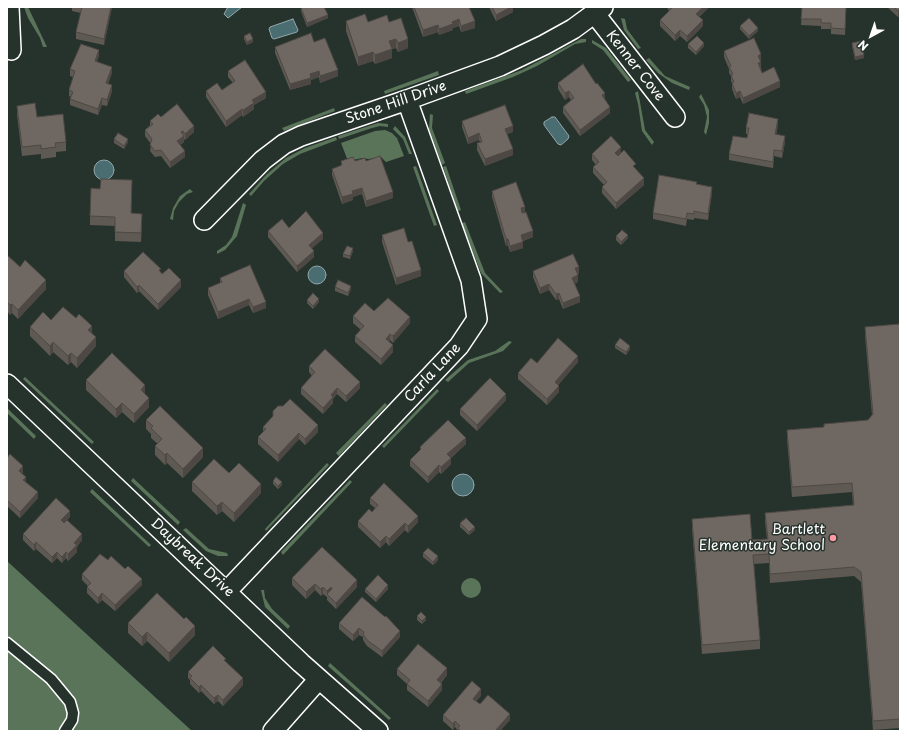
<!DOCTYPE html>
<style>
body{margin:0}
#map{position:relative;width:907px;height:738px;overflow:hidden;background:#26332d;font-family:"Playpen Sans",sans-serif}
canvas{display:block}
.frame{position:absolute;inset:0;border:8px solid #fff;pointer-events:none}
.north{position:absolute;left:851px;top:16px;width:40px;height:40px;-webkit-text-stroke:3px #26332d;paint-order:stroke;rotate:220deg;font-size:11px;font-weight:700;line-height:16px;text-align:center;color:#fff}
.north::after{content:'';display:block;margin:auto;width:14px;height:18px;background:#fff;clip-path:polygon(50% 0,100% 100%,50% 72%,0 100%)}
</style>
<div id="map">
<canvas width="907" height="738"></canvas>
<div class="frame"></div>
<div class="north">N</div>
</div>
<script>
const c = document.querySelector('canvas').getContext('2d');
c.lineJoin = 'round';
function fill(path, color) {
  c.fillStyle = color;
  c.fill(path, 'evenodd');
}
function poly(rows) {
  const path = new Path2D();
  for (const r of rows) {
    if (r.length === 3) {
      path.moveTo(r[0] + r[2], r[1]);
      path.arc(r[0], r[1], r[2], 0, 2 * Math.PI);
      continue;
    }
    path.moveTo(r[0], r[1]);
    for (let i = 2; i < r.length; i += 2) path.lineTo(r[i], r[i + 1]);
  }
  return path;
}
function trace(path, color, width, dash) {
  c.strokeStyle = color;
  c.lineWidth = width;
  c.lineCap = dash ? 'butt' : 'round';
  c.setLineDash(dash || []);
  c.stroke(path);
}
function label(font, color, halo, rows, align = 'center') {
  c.font = font + ' "Playpen Sans",sans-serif';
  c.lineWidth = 3;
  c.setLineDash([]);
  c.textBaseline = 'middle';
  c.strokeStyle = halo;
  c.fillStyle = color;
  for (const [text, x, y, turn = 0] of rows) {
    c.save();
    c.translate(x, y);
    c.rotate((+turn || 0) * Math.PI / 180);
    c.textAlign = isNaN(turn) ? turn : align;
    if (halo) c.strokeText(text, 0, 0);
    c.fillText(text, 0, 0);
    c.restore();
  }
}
fill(poly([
 [24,7,28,7,47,47,43,47,40,38,28,18],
 [621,18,625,19,627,29,641,48,638,49,624,30],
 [581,39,586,39,586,42,575,44,537,66,513,77,466,94,465,91,522,70],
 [592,40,606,48,631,80,628,82,603,50,592,43],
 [649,58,665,76,690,87,689,90,672,83,658,73,646,60],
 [438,71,439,75,385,94,384,91],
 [638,91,645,130,654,142,652,145,642,131,638,104,635,93],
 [701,94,709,110,709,123,706,135,704,132,707,117,704,105,699,97],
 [334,108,335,111,284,131,282,128],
 [430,114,433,115,432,128,445,163,442,165,429,129],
 [378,123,388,124,388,127,380,126,372,128,339,139,338,136],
 [395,126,405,137,412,154,409,154,403,139,393,129],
 [385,130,392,133,397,138,404,156,386,162,381,157,369,159,362,158,348,161,341,143,375,131],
 [336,137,337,140,300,154,283,164,264,181,251,196,249,194,266,175,286,158,305,148],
 [416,166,437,225,434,226,413,167],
 [446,166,461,210,458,211,443,167],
 [190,189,193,192,187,194,179,202,174,211,173,220,170,219,173,208,180,196],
 [243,203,246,205,237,236,225,250,217,254,217,251,226,245,232,237],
 [465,222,485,273,503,292,500,293,481,273,462,223],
 [509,341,512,342,503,351,469,363,448,382,445,380,468,360,495,351],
 [25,377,94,442,92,444,23,379],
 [437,389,439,391,384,448,382,446],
 [385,403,387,405,339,456,336,453],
 [7,408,36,436,34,439,7,413],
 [327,463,329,465,266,531,265,529],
 [133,478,180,522,178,525,131,481],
 [350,480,352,482,283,555,281,552],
 [92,489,151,545,149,547,90,492],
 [186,528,209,549,227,553,228,556,218,556,206,551,183,530],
 [7,561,192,731,7,731],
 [471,588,10],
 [261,590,264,590,265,598,272,609,290,626,288,629,265,607],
 [330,663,391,718,389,720,328,666]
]), '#5a7459');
const water = poly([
 [228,7,242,7,228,18,224,14,228,7],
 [293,19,298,30,297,32,274,39,272,38,269,29,270,27,293,19],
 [552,117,555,117,569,136,568,139,561,145,558,144,544,125,544,122,552,117],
 [104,170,10],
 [317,275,9],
 [463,485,11]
]);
fill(water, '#4a6d71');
trace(water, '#92a7aa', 1);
const lane = poly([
 [7,643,51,679,70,702,73,713,72,720,65,731]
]);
const street = poly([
 [9,7,11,50],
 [595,14,675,117],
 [204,220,263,160,284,144,301,136,407,100,500,66,544,45,573,29,603,7],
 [7,384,301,663,378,731],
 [227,591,459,346,477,319,471,280,407,100],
 [273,731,319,679]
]);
trace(lane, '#fff', 13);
trace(street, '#fff', 22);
trace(lane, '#26332d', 10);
trace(street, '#26332d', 19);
fill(poly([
 [72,7,112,7,104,45,76,39,76,32,81,13,72,11],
 [412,7,469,7,475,28,461,32,459,26,453,28,453,30,439,35,438,32,423,37],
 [489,7,513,7,513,12,496,21],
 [667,7,709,7,699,17,703,26,687,42,680,36,675,41,660,26,660,20,669,11],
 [802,7,846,7,845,35,831,34,831,29,821,29,821,26,801,25],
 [887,7,900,7,900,15,898,17],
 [301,8,328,18,307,27,301,11],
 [346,21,389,22,408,48,398,52,396,48,392,49,392,58,375,64,373,61,358,66,346,31],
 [740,26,758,31,749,39,740,29],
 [244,36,253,42,247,45,244,39],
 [314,42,338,76,320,83,319,77,311,80,311,84,290,90,275,53,275,47],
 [852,43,864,58,855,60,852,46],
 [688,44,704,46,696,55,688,48],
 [724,51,761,61,760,61,761,68,762,73,780,87,743,104,740,97,736,99,732,89,732,83,731,81,731,76,729,73,729,69,724,57],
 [99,56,97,61,112,73,108,84,112,91,107,106,102,105,98,115,70,105,70,99,71,97,69,96,69,90,73,77,70,76,70,69],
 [228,71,266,98,254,105,254,109,243,117,242,115,226,127,206,97,206,91,222,90,233,83,228,77],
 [558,83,605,99,610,113,580,136,563,113,563,107,571,100,569,97,565,100,558,89],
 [17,106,37,117,66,142,66,151,56,152,56,157,41,159,41,154,22,156,17,115],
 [161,117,194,132,185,140,184,139,184,142,180,145,185,157,170,168,161,156,155,157,150,151,151,144,145,136,145,130,150,125,150,121],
 [462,121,513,132,507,134,513,155,485,166,477,150,477,143,480,142,479,140,468,144,462,127],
 [778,125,776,135,785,142,782,158,774,156,773,168,729,160,729,154,747,138,748,134,746,134,746,128],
 [114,139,128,142,124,149,114,143],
 [621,153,636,169,644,185,616,209,602,193,602,187,604,185,593,173,593,167,596,165,592,160,592,154],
 [341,161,366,161,393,198,366,207,362,194,353,197,353,200,342,204,332,175,332,169,341,166],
 [697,184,712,193,708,220,694,218,694,220,687,219,686,226,653,219,653,213],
 [132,190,131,214,142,223,141,242,115,241,115,226,90,225,90,216],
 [492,191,525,212,533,237,523,241,523,248,510,252,508,245,506,246,492,197],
 [289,228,323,239,312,248,314,257,297,272,268,237,268,231],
 [382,235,421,276,396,285,382,242],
 [616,236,628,238,621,245,616,240],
 [353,251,350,259,343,257,343,254],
 [7,255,46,289,18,319,12,313,10,315,7,311],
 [124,271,161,272,162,274,181,287,158,310,139,291,137,293,124,277],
 [533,271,579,273,578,274,578,282,575,283,580,302,563,309,559,299,556,300,549,290,540,294,533,277],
 [220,278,266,308,253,313,249,305,218,319,208,295,208,288,220,283],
 [335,287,351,289,348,296,335,291],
 [307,300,319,302,313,309,307,303],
 [374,311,410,323,393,343,390,340,389,342,393,352,381,365,355,342,355,336,361,330,353,323,353,316],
 [51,320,92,333,96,346,77,368,71,362,68,365,53,352,50,356,30,336,30,327],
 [900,324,900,728,873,730,861,582,854,576,770,583,769,563,754,564,760,640,760,649,702,654,692,528,692,519,752,540,767,539,765,522,765,513,853,505,852,492,792,497,787,439,787,430,824,427,868,420,872,415,865,336,865,327],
 [615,345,630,349,626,355,615,348],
 [578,362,558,385,559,392,547,405,518,379,518,373,537,363],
 [309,366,360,388,346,402,337,394,333,399,333,403,323,414,301,394,301,388,312,376,309,372],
 [86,380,145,395,149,407,134,423,122,412,116,418,86,390],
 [506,400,477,431,460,415,460,409],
 [273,411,318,432,305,445,299,439,278,462,258,444,258,437,263,432,263,427,273,417],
 [146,420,203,457,183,478,167,463,165,465,155,455,155,446,158,444,151,438,151,434,146,429],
 [466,444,451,458,451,464,441,474,439,472,428,483,410,466,410,460,420,450,420,447],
 [7,458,23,472,22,474,26,482,38,498,20,518,7,506],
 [229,473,261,493,234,522,222,511,217,515,192,491,192,482],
 [273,481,282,485,278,489,273,484],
 [370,498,418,522,408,533,405,530,389,546,386,542,380,548,358,527,358,521,372,512,375,508,370,504],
 [70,517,67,520,82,540,77,547,77,552,68,561,66,558,62,563,57,558,52,563,36,549,34,551,23,540,23,534],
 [460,523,475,530,469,535,460,527],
 [423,553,438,560,433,565,423,557],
 [108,560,142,585,115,611,102,600,98,604,87,593,87,587,88,586,82,580,82,574],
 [292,578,357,587,336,609,327,600,327,596,327,597,323,594,321,596,315,590,306,599,292,585],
 [365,589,388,589,376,602,365,592],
 [417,616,426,620,422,624,417,620],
 [128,623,195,635,169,662,147,641,142,646,128,633],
 [339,623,400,637,382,657,367,646,363,640,363,637,359,635,353,641,339,629],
 [226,662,243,685,223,706,218,701,214,704,201,691,199,693,190,684,190,680,188,678,188,672],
 [397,669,447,675,441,683,442,690,428,707,407,690,407,684,397,675],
 [481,696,476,701,480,704,510,720,500,731,458,731,455,727,453,730,443,721,443,715]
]), '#5f5953');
fill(poly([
 [111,7,112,7,104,45,104,39],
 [511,7,513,7,513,12,496,21,496,15],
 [703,7,709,7,696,20,696,14],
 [900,9,900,15,898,17,898,11],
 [328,15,328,18,307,27,307,23],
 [459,19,459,26,453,28,453,30,439,35,439,29,452,22],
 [703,20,703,26,687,42,687,36],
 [475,21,475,28,461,32,461,26],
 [438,25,438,32,423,37,423,30],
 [758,28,758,31,749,39,749,36],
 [680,30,680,36,675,41,675,35],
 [253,39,253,42,247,45,247,42],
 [396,39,396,48,392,49,392,58,375,64,375,55,389,41],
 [408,39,408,48,398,52,398,43],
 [704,43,704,46,696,55,696,52],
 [99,50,99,56,95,67,95,61],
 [373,52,373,61,358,66,358,57],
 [761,54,761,61,758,62,758,56],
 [864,55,864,58,855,60,855,57],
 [761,62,761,68,758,63],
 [112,67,112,73,106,89,106,83],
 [338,70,338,76,320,83,320,76],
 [319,71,319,77,311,80,311,84,290,90,290,84,310,74],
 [780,81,780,87,743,104,743,98],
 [112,85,112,91,107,106,107,100],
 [569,91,569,97,565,100,565,93],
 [740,91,740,97,736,99,736,93],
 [266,92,266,98,254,105,254,109,243,117,243,110,252,100],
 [605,93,605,99,602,95],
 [102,98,102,105,98,115,98,109],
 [610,107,610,113,580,136,580,130],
 [242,109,242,115,226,127,226,121],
 [778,119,778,125,775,141,775,134],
 [194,126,194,132,185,140,185,134],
 [513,126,513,132,505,135,505,129],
 [183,131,183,137,184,136,184,142,177,148,177,141,181,132],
 [479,133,479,140,468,144,468,138],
 [785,136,785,142,782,158,782,151],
 [128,139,128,142,124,149,124,146],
 [621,147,621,154,615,159,615,153],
 [513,149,513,155,485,166,485,159],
 [185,151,185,157,170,168,170,162],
 [644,178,644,185,616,209,616,203],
 [712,187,712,193,708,220,708,214],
 [362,188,362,194,353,197,353,200,342,204,342,197,352,191],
 [393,192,393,198,366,207,366,201],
 [525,207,525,213,521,215,521,208],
 [533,231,533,237,521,241,521,235],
 [323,233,323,239,309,251,309,245],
 [628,235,628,238,621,245,621,242],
 [506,239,508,239,508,245,506,246],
 [523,242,523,248,510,252,510,246],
 [353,248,353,251,350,259,350,256],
 [314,251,314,257,297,272,297,266],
 [579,267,579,273,575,275,575,268],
 [421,270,421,276,396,285,396,278],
 [578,275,578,282,572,284,572,278],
 [46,280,46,289,18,319,18,310],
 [181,280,181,287,158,310,158,304],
 [549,284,549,290,540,294,540,288],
 [139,285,139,291,137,293,137,287],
 [351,286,351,289,348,296,348,293],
 [559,293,559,299,556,300,556,294],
 [580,296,580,302,563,309,563,303],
 [249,299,249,305,218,319,218,312],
 [319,299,319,302,313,309,313,306],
 [266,302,266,308,253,313,253,307],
 [12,304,12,313,10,315,10,305],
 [410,317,410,323,393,343,393,336],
 [92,326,92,335,88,330],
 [390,334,390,340,386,345,386,339],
 [96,337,96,346,77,368,77,358],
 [53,342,53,352,50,356,50,346],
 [393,345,393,352,381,365,381,359],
 [630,346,630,349,626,355,626,352],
 [71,353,71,362,68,365,68,356],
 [578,356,578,362,555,389,555,382],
 [360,382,360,388,346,402,346,396],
 [145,385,145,395,141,390],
 [559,386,559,392,547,405,547,399],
 [337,388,337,394,333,399,333,403,323,414,323,408,331,395],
 [506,394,506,400,477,431,477,425],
 [149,398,149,407,134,423,134,414],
 [122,403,122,412,116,418,116,409],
 [318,425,318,432,305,445,305,439],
 [299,433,299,439,278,462,278,455],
 [466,438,466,444,447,461,447,454],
 [203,448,203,457,183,478,183,469],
 [167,453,167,463,165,465,165,455],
 [451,458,451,464,441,474,441,467],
 [439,465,439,472,428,483,428,477],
 [23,466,23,472,19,477,19,471],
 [26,477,26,483,23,480],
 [282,482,282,485,278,489,278,486],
 [261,484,261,493,234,522,234,513],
 [38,492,38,498,20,518,20,512],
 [222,502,222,511,217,515,217,506],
 [70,511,70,517,61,527,61,520],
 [418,516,418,522,408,533,408,526],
 [405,523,405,530,389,546,389,539],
 [475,527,475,530,469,535,469,532],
 [82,534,82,540,77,547,77,552,68,561,68,554,74,543],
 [386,536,386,542,380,548,380,542],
 [36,542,36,549,34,551,34,545],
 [57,552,57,558,52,563,52,557],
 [66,552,66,558,62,563,62,557],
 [438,556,438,560,433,565,433,562],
 [142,579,142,585,115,611,115,605],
 [357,580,357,587,336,609,336,603],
 [315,584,315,590,306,599,306,592],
 [388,585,388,589,376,602,376,599],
 [323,587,323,594,321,596,321,589],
 [331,587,331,593,327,594,327,597,327,591],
 [102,593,102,600,98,604,98,598],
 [426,617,426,620,422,624,422,621],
 [195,626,195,635,169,662,169,653],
 [359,628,359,635,353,641,353,635],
 [400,631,400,637,382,657,382,651],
 [147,632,147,641,142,646,142,637],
 [447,668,447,675,437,686,437,680],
 [243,678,243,685,223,706,223,700],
 [442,684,442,690,428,707,428,701],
 [201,685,201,691,199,693,199,687],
 [481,689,481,696,473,705,473,699],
 [218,695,218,701,214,704,214,698],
 [510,714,510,720,500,731,495,731],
 [455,721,455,727,453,730,453,724]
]), '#4e4844');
const building = poly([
 [82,7,111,7,104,39,76,32,82,7],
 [303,7,324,7,328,15,307,23,301,8,303,7],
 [414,7,469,7,475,21,461,26,459,19,452,22,453,24,439,29,438,25,423,30,414,7],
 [492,7,511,7,496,15,492,7],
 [671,7,703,7,696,14,703,20,687,36,680,30,675,35,660,20,672,8,671,7],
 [802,7,846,7,845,29,831,28,831,23,821,23,821,19,801,19,802,7],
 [894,7,900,7,900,9,898,11,894,7],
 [365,14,368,22,387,15,389,22,401,18,408,39,398,43,396,39,389,41,392,49,375,55,373,52,358,57,346,21,365,14],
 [749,18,758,28,749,36,740,26,749,18],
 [250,33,253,39,247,42,244,36,250,33],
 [311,33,314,42,325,38,338,70,320,76,319,71,310,74,311,78,290,84,275,47,311,33],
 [697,36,704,43,696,52,688,44,697,36],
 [754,38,761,54,758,56,761,62,758,63,762,73,774,67,780,81,743,98,740,91,736,93,732,83,734,82,731,75,733,74,729,67,731,66,724,51,754,38],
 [861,41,864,55,855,57,852,43,861,41],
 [81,44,99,50,95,61,112,67,106,83,112,85,107,100,102,98,98,109,70,99,73,92,69,90,75,71,70,69,81,44],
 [245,60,266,92,252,100,254,103,243,110,242,109,226,121,206,91,217,83,222,90,235,81,228,71,245,60],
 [583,64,596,84,597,83,605,93,602,95,610,107,580,130,563,107,574,98,569,91,565,93,558,83,583,64],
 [35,103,37,117,63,114,66,142,55,143,56,147,41,149,41,145,22,147,17,106,35,103],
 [177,104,194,126,185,134,183,131,181,132,184,136,177,141,185,151,170,162,161,150,155,151,150,145,152,139,145,130,153,124,150,121,158,114,161,117,177,104],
 [505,105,513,126,505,129,513,149,485,159,477,143,482,142,479,133,468,138,462,121,505,105],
 [749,113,778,119,775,134,785,136,782,151,774,150,773,162,729,154,733,136,747,138,749,128,746,128,749,113],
 [118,133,128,139,124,146,114,139,118,133],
 [611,136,621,147,615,153,618,156,624,150,636,164,633,166,644,178,616,203,602,187,607,182,593,167,599,162,592,154,611,136],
 [380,156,393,192,366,201,362,188,352,191,353,194,342,197,332,169,342,165,341,161,353,157,355,161,365,158,366,161,380,156],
 [659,175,697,182,696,184,712,187,708,214,694,211,694,214,687,213,686,219,653,213,659,175],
 [101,179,132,180,131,213,142,214,141,233,115,232,115,217,90,216,91,188,100,189,101,179],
 [516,182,525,207,521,208,522,213,526,212,533,231,521,235,523,242,510,246,508,239,506,239,492,191,516,182],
 [306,211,323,233,309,245,314,251,297,266,268,231,282,219,289,228,306,211],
 [404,228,408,242,412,241,421,270,396,278,382,235,404,228],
 [622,230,628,235,621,242,616,236,622,230],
 [347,246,353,248,350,256,343,254,347,246],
 [143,252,161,269,159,270,162,274,169,268,181,280,158,304,139,285,137,287,124,271,143,252],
 [573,254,579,267,575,268,578,275,572,278,580,296,563,303,559,293,556,294,549,284,540,288,533,271,573,254],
 [7,255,20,267,25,260,46,280,18,310,12,304,10,305,7,302,7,255],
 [250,265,266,302,253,307,249,299,218,312,208,288,222,282,220,278,250,265],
 [338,280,351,286,348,293,335,287,338,280],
 [313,293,319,299,313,306,307,300,313,293],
 [388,298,410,317,393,336,390,334,386,339,393,345,381,359,355,336,364,326,353,316,365,303,374,311,388,298],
 [63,307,76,318,79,314,92,326,88,330,96,337,77,358,71,353,68,356,53,342,50,346,30,327,43,312,51,320,63,307],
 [900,324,900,719,873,721,861,572,854,567,770,574,769,554,753,555,760,640,702,645,692,519,750,514,752,540,768,539,765,513,854,505,852,483,792,487,787,430,824,427,824,424,868,420,873,414,865,327,900,324],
 [558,338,578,356,555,382,559,386,547,399,518,373,531,358,537,363,558,338],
 [620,338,630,346,626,352,615,345,620,338],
 [325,349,360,382,346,396,337,388,331,395,333,397,323,408,301,388,315,372,309,366,325,349],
 [112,353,145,385,141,390,149,398,134,414,122,403,116,409,86,380,112,353],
 [490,378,506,394,477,425,460,409,490,378],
 [290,399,318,425,305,439,299,433,278,455,258,437,266,429,263,427,273,416,273,411,278,406,283,406,290,399],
 [160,406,203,448,183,469,167,453,165,455,155,446,162,439,151,428,153,426,146,420,160,406],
 [448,420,466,438,447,454,451,458,441,467,439,465,428,477,410,460,421,449,420,447,448,420],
 [10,454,23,466,19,471,26,477,23,480,38,492,20,512,7,500,7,458,10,454],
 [214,459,229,473,239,463,261,484,234,513,222,502,217,506,192,482,214,459],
 [276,477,282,482,278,486,273,481,276,477],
 [384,483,418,516,408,526,405,523,389,539,386,536,380,542,358,521,369,509,372,512,378,505,370,498,384,483],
 [56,498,70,511,61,520,64,523,67,520,82,534,74,543,77,545,68,554,66,552,62,557,57,552,52,557,36,542,34,545,23,534,56,498],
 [466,518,475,527,469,532,460,523,466,518],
 [322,547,357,580,336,603,327,594,332,589,331,587,327,591,323,587,321,589,315,584,306,592,292,578,322,547],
 [428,548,438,556,433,562,423,553,428,548],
 [100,554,108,560,111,556,125,569,128,566,142,579,115,605,102,593,98,598,87,587,91,583,82,574,100,554],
 [378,575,388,585,376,599,365,589,378,575],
 [157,593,184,619,186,617,195,626,169,653,147,632,142,637,128,623,157,593],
 [362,597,385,617,386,616,400,631,382,651,367,640,363,634,364,632,359,628,353,635,339,623,362,597],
 [421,612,426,617,422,621,417,616,421,612],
 [418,644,447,668,437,680,442,684,428,701,407,684,410,680,397,669,418,644],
 [213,646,226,659,224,660,243,678,223,700,218,695,214,698,201,685,199,687,190,678,192,676,188,672,213,646],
 [472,681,481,689,473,699,480,704,488,695,510,714,495,731,461,731,458,728,460,726,455,721,453,724,443,715,472,681]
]);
fill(building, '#6f6761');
trace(building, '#4e4844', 1);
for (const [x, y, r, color] of [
 [833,538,4,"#ff9aa2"]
]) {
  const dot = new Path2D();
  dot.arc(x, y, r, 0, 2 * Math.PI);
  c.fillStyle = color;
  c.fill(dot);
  trace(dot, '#26332d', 1.5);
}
label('14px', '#fff', '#26332d', [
 ["Kenner Cove",635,66,52],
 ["Stone Hill Drive",396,103,-19],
 ["Carla Lane",433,373,-47],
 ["Daybreak Drive",192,558,43]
]);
label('14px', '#fff', '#26332d', [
 ["Bartlett",825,530],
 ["Elementary School",825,546]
], 'right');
</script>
